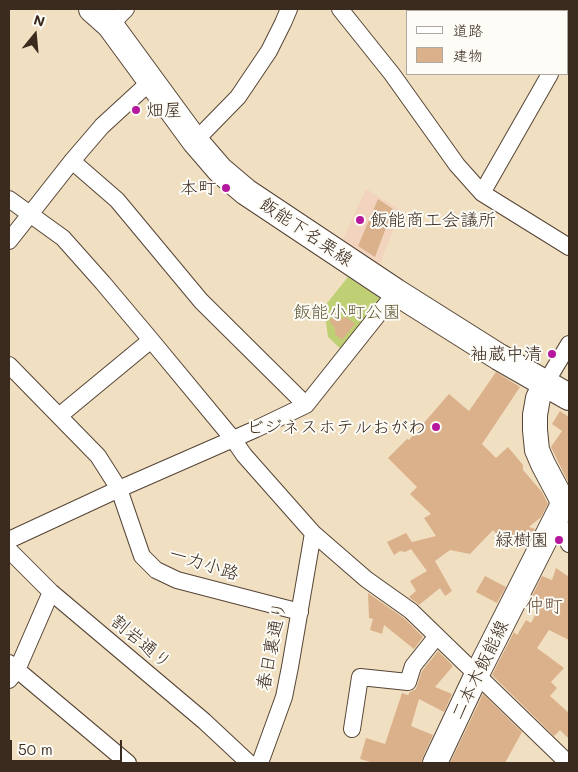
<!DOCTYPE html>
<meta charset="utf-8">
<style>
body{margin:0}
#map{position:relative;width:578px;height:772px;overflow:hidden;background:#f0dfc0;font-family:Mali,"Klee One",sans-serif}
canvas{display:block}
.frame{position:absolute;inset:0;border:10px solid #3b2a1e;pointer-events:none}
.legend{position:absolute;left:406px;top:10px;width:162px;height:65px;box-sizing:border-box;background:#fdfcf7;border:1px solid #afa8a0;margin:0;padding:6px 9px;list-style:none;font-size:15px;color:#3b2a1e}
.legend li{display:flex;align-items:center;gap:10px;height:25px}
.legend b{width:25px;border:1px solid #afa8a0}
.north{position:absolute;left:10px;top:10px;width:50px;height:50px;-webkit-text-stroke:4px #fdfcf7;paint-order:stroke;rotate:17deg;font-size:14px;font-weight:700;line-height:20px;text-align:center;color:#3b2a1e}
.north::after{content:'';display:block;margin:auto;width:18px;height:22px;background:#3b2a1e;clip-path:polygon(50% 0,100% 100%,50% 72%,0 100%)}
.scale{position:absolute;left:10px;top:740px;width:112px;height:22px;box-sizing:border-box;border:2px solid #3b2a1e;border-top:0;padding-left:6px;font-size:15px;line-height:18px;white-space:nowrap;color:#3b2a1e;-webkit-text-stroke:4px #fdfcf7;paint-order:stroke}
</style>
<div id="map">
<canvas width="578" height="772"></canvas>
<div class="frame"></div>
<ul class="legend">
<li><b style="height:6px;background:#fff"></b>道路</li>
<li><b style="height:14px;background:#dbb18c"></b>建物</li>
</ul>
<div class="north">N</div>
<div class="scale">50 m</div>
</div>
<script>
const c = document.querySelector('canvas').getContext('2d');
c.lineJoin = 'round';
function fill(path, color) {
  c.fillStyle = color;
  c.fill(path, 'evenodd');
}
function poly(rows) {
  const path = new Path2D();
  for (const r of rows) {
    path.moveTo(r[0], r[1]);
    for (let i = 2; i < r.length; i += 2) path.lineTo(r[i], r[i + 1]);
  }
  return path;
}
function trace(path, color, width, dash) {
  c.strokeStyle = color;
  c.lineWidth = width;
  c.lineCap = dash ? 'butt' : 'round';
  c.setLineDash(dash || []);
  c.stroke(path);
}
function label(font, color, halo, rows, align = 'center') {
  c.font = font + ' Mali,"Klee One",sans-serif';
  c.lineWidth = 4;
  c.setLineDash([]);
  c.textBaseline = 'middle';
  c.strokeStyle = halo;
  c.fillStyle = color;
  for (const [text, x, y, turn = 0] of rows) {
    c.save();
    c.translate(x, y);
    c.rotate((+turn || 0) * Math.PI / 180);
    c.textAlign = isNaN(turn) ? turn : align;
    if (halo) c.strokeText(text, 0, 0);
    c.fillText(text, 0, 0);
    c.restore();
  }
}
fill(poly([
 [366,189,401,210,377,272,339,248]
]), '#f2d4be');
fill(poly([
 [348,277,381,299,343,351,328,337,324,307]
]), '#bed073');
fill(poly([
 [378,199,393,209,375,257,358,246],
 [336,313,343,319,345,316,355,324,342,340,335,334,335,328,329,321],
 [496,372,520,387,482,444,496,458,508,447,523,465,523,470,542,492,548,504,541,517,529,527,535,529,531,537,520,546,510,535,503,541,493,530,470,554,450,550,435,561,452,591,445,596,440,588,419,605,409,597,416,591,410,581,427,571,411,549,405,552,400,551,394,555,387,542,406,533,412,542,436,536,424,518,431,514,410,494,417,487,388,458,407,439,409,440,449,394,469,411],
 [560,411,569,417,569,484,551,447,562,431,552,424],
 [556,568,569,577,569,640,549,630,537,648,564,668,551,682,557,688,550,696,569,713,569,739,560,730,554,736,492,675,514,632,517,635,526,620,531,623,543,600,532,596,542,576,552,580],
 [485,576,506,587,497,603,476,592],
 [368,593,405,619,423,637,414,649,384,625,382,634,370,630,373,619,369,618],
 [438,651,453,666,435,687,452,694,444,712,419,699,411,726,433,735,423,757,421,763,374,763,360,759,366,738,385,744,402,693,408,695,410,692,416,689,422,671],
 [483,694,522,732,505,763,450,763]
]), '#dbb18c');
const minor = poly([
 [340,9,392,74,457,165,482,193,569,247],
 [110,25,126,9],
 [567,45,569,41],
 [195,141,238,97,269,51,283,23,289,9],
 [72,161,117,200,201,301,306,405],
 [482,193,550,74],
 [9,199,63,238,103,283,151,340,233,439,244,455,313,533,366,579,411,611,568,763],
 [9,241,72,161,102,126,151,81],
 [9,365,98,456,119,489,142,556,156,570,177,580,300,612],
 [545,384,569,344],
 [59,416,151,340],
 [557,518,569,544],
 [9,540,119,489,256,429,306,405,396,292],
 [9,550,51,592,204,721,249,763],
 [9,663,128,763],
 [9,680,17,670,51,592],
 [352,729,360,677,408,682,413,666,437,636],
 [260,763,284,697,290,667,313,533]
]);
const secondary = poly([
 [435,763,477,674,561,508,562,502,560,496,543,464,537,450,535,430,535,415,538,398,545,384]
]);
const primary = poly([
 [92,9,110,25,195,141,220,170,246,192,396,292,499,357,569,397]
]);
trace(minor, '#564536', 18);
trace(secondary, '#564536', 26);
trace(primary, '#564536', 28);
trace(minor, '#fff', 16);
trace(secondary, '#fff', 24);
trace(primary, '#fff', 26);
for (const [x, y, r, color] of [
 [136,110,5,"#b5179e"],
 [226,188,5,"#b5179e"],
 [360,220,5,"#b5179e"],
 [552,354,5,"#b5179e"],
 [436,427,5,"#b5179e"],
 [559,540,5,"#b5179e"]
]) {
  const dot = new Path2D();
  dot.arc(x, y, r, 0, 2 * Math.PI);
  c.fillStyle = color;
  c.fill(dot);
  trace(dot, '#fdfcf7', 2);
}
label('18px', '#3b2a1e', '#fdfcf7', [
 ["畑屋",146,110,"left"],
 ["本町",216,188],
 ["飯能商工会議所",370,220,"left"],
 ["袖蔵中清",542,354],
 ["ビジネスホテルおがわ",426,427],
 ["緑樹園",549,540]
], 'right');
label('18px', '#3b2a1e', '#fdfcf7', [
 ["飯能下名栗線",306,232,34],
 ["一力小路",204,564,18],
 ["割岩通り",141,642,40],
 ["春日裏通り",272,646,-79],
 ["二本木飯能線",480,670,-64]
]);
label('18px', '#625c38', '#fdfcf7', [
 ["飯能小町公園",347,312]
]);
label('19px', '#735944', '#fdfcf7', [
 ["仲町",544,606]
]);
</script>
